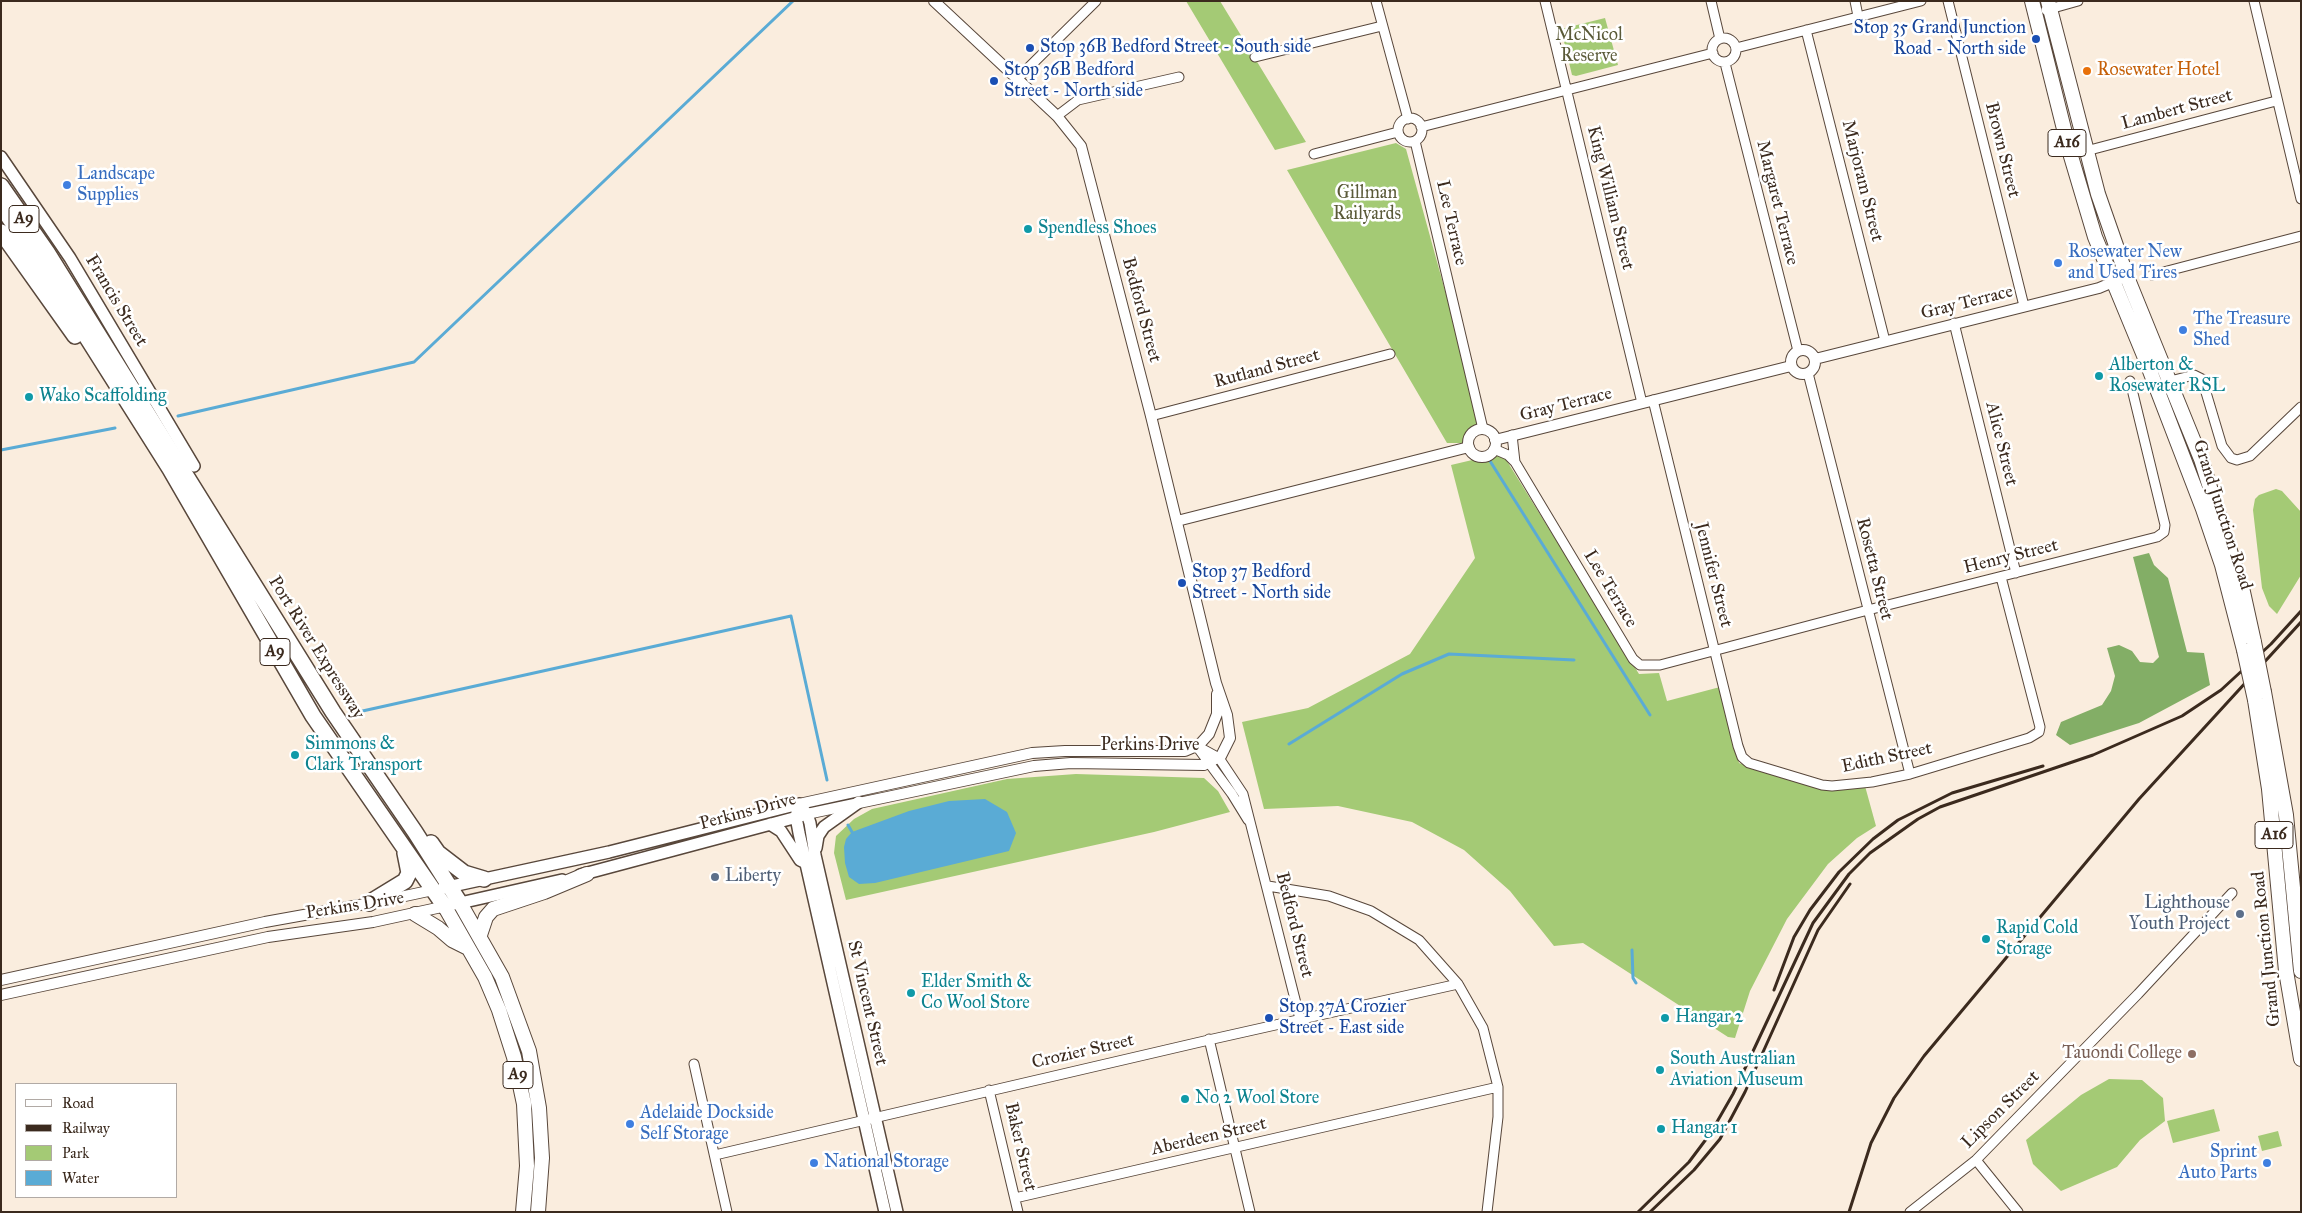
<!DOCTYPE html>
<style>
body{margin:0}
#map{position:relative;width:2302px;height:1213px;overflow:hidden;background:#faedde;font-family:"IM FELL Great Primer",serif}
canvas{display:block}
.frame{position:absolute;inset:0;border:2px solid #3b2a1e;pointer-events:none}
.legend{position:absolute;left:15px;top:1083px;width:162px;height:115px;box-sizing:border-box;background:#fff;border:1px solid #b1aaa5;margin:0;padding:6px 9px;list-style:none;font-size:15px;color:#3b2a1e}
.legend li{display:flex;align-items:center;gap:10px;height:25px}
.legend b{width:25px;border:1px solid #b1aaa5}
</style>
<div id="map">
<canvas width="2302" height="1213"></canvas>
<div class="frame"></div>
<ul class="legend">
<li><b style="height:6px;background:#fff"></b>Road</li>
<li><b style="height:6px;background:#3b2a1e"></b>Railway</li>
<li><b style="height:14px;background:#a4ca75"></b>Park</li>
<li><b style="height:14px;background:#5aabd5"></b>Water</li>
</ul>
</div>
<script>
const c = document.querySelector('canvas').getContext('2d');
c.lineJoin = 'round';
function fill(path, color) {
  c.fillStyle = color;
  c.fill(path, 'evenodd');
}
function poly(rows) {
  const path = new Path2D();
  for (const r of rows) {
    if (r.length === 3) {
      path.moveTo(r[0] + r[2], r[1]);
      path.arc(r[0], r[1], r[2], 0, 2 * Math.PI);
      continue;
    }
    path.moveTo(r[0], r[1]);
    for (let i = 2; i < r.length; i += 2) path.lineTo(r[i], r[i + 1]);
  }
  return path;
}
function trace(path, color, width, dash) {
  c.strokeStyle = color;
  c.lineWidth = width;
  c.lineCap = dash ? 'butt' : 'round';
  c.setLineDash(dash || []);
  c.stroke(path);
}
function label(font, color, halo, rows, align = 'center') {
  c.font = font + ' "IM FELL Great Primer",serif';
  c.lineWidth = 5;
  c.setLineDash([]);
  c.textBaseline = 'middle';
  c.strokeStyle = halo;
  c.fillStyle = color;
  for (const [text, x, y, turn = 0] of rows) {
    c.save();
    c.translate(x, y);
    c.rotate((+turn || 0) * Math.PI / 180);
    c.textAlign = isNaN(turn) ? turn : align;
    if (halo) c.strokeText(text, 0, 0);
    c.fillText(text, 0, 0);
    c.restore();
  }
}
fill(poly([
 [1186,1,1220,1,1306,142,1275,150],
 [1605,18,1618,65,1576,76,1572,75,1561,29],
 [1396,143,1406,149,1482,425,1464,443,1447,443,1287,170],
 [1502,453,1639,674,1659,673,1667,701,1720,687,1739,763,1820,789,1865,786,1876,826,1857,838,1828,864,1787,919,1750,991,1735,1038,1728,1037,1583,943,1554,946,1510,891,1464,850,1412,822,1338,806,1264,809,1242,722,1308,708,1410,654,1475,558,1451,465],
 [2276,489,2282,491,2301,512,2301,575,2277,614,2269,606,2262,588,2253,510,2255,499,2259,495],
 [1076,774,1204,778,1218,791,1230,812,1154,832,846,900,834,853,836,836,854,819,872,809,1007,779],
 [2109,1079,2142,1080,2163,1098,2165,1121,2140,1140,2117,1167,2061,1191,2033,1164,2026,1140,2081,1095],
 [2214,1109,2220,1131,2173,1143,2167,1121],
 [2278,1131,2282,1146,2262,1151,2258,1136]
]), '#a4ca75');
fill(poly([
 [2149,553,2154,565,2168,578,2187,652,2204,653,2210,685,2139,723,2070,745,2056,735,2061,722,2102,705,2111,691,2115,676,2107,648,2119,645,2132,651,2140,662,2153,663,2159,657,2133,557]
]), '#83ae66');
fill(poly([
 [985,799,1007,812,1016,833,1009,851,875,883,859,884,849,877,845,863,844,847,846,839,852,832,909,811,949,801]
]), '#5aabd5');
trace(poly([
 [178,416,414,362,793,1],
 [1,450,115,428],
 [1490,461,1650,715],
 [358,712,791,616,827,780],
 [1289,744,1402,674,1449,654,1574,660],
 [848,825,852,832],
 [1632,950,1633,978,1636,983]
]), '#5aabd5', 3);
const minor = poly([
 [1376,1,1408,119],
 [1545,1,1642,403],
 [1711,1,1720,39],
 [1855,1,1858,16],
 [1948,1,2024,306],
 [2254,1,2301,199],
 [2046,10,2078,1],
 [1806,30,1885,341],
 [1724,50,12],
 [1736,48,1921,1],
 [1255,57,1382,26],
 [1725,63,1798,351],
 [1017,79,1096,1],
 [1057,116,1078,100,1179,77],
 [1410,130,12],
 [1421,127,1713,53],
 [1415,141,1483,429],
 [2086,151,2276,101],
 [1314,154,1398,132],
 [2152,275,2301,236],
 [1954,323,2016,573],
 [1808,373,1910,774],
 [2170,381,2194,375,2202,379,2222,446,2231,458,2237,460,2250,456,2301,407],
 [1653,400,1738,746,1742,757,1749,763,1822,785,1832,786,1872,782,1910,774,2029,738,2039,732,2040,727,2001,577],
 [1151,416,1390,354],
 [1494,449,1508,455,1515,462,1512,435],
 [1515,462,1633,659,1640,665,1660,665,1868,610,2157,537,2164,532,2165,525,2130,381],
 [1197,746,1219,758,1243,794,1300,1019],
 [1198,748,1232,794,1248,820],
 [1268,886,1329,896,1371,911,1419,940,1458,984,1483,1028,1498,1087,1498,1117,1487,1212],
 [1209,1039,1250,1212],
 [694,1064,727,1212],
 [989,1090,1018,1212],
 [715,1155,1213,1039,1458,984],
 [1976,1160,2018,1212],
 [1015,1198,1498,1087],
 [1910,1212,1976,1160,2138,994,2232,893]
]);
const tertiary = poly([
 [1803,362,12],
 [1815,359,2099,288,2118,280],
 [1482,443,14],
 [1495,440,1791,366],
 [1177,521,1469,447],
 [799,804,1032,753,1065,751,1185,751,1199,745,1209,734,1217,714,1217,694],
 [807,814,1034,766,1071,763,1204,765,1221,756,1230,738,1227,715,1216,683,1151,416,1081,146,1057,116,934,1],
 [377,902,433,890],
 [1,980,265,922,365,904],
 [1,995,268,937,373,922,460,903]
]);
const secondary = poly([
 [1,157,70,258,194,466],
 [799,804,807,814,810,823,815,855,897,1212],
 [799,804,796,817,799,833,885,1212],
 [770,824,781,831,800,860,804,862],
 [816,848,818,836,824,827,859,802],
 [580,875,801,816],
 [443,888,609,852,799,804],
 [460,903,562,880]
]);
const trunk = poly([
 [2032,1,2070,153,2095,237,2145,358,2203,509,2222,565,2244,650],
 [2048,1,2098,194,2127,277,2201,459,2243,592,2254,642],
 [2264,692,2286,815,2301,971],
 [2255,700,2269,789,2286,971,2301,1059],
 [460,903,502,977,529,1051,539,1108,542,1158,538,1212],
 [445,907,485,977,499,1010,514,1057,524,1104,527,1166,523,1212],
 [415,914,438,928,452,940,468,948],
 [480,935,486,917,493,909,544,892,587,874]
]);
const motorway = poly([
 [1,186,47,252,333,712,415,832,460,903],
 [1,206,38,260,170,469,313,716,445,907],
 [1,232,75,336],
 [431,843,438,853,464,873,484,879],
 [369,903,405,881,409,873,405,853]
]);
trace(minor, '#58473b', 11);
trace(tertiary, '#58473b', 12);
trace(secondary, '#58473b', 14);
trace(trunk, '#58473b', 16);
trace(motorway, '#58473b', 18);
trace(minor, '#fff', 9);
trace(tertiary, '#fff', 10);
trace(secondary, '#fff', 11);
trace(trunk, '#fff', 14);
trace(motorway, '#fff', 15);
trace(poly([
 [1774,990,1794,937,1810,910,1839,872,1873,839,1898,820,1952,793,2043,766],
 [1638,1212,1689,1162,1710,1134,1733,1094,1813,923,1849,874,1870,853,1918,819,1940,807,2093,755,2182,716,2221,690,2271,644,2301,611],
 [1650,1212,1694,1170,1720,1139,1745,1092,1818,930,1850,884],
 [1849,1212,1871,1143,1894,1098,1924,1056,2139,799,2301,622]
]), '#3b2a1e', 3);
const trunkBridge = poly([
 [2254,642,2264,692],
 [2244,650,2255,700]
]);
trace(trunkBridge, '#58473b', 16, []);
trace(trunkBridge, '#fff', 14);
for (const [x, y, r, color] of [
 [2036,39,5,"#1a4fb4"],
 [1030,48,5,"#1a4fb4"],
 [2087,71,5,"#e8710a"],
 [994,81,5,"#1a4fb4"],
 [67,185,5,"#3f7fe0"],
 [1028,229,5,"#0f9aa8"],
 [2058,263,5,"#3f7fe0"],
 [2183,330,5,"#3f7fe0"],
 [2099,376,5,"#0f9aa8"],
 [29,397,5,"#0f9aa8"],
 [1182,583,5,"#1a4fb4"],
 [295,755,5,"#0f9aa8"],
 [715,877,5,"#5c6f8a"],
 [2240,914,5,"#5c6f8a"],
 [1986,939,5,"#0f9aa8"],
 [911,993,5,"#0f9aa8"],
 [1269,1018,5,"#1a4fb4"],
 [1665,1018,5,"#0f9aa8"],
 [2192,1054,5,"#8d6e63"],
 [1660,1070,5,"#0f9aa8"],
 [1185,1099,5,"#0f9aa8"],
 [630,1124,5,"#3f7fe0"],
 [1661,1129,5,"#0f9aa8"],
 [814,1163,5,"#3f7fe0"],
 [2267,1163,5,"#3f7fe0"]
]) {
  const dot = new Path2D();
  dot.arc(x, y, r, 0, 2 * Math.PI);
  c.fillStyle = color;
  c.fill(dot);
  trace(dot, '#fff', 2);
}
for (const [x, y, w] of [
 [2067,143,38],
 [24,219,30],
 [275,652,30],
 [2274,835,38],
 [518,1075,30]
]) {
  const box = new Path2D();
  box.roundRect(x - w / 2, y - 13.5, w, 27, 4);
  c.fillStyle = '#fff';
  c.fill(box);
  trace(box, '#3b2a1e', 1);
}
label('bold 16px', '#3b2a1e', null, [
 ["A16",2067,143],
 ["A9",24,219],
 ["A9",275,652],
 ["A16",2274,835],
 ["A9",518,1075]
]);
label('18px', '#164399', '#fff', [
 ["Stop 35 Grand Junction",2026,29,"right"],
 ["Road - North side",2026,50,"right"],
 ["Stop 36B Bedford Street - South side",1040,48],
 ["Stop 36B Bedford",1004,71],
 ["Street - North side",1004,92],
 ["Stop 37 Bedford",1192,573],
 ["Street - North side",1192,594],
 ["Stop 37A Crozier",1279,1008],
 ["Street - East side",1279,1029]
], 'left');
label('18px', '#5a5a38', '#fff', [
 ["McNicol",1589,36],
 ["Reserve",1589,57],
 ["Gillman",1367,194],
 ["Railyards",1367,215]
]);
label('18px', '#c56008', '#fff', [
 ["Rosewater Hotel",2097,71]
], 'left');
label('18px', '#3b2a1e', '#fff', [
 ["Lambert Street",2177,110,-15],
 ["Brown Street",2002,150,76],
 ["Marjoram Street",1862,181,76],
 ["King William Street",1610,198,76],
 ["Margaret Terrace",1777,203,76],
 ["Lee Terrace",1451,223,77],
 ["Francis Street",116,301,59],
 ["Gray Terrace",1967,303,-14],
 ["Bedford Street",1141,310,75],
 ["Rutland Street",1267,369,-15],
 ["Gray Terrace",1566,405,-14],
 ["Alice Street",2001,444,76],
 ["Grand Junction Road",2222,515,72],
 ["Henry Street",2011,557,-14],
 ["Rosetta Street",1874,569,76],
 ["Jennifer Street",1713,575,76],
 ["Lee Terrace",1610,589,59],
 ["Port River Expressway",316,648,58],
 ["Perkins Drive",1150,746],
 ["Edith Street",1887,758,-12],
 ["Perkins Drive",748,812,-15],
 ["Perkins Drive",355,906,-9],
 ["Bedford Street",1294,925,76],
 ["Grand Junction Road",2267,949,-96],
 ["St Vincent Street",867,1003,77],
 ["Crozier Street",1083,1052,-13],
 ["Lipson Street",2001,1110,-45],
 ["Aberdeen Street",1209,1137,-13],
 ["Baker Street",1020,1147,77]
]);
label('18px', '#366cbe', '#fff', [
 ["Landscape",77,175],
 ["Supplies",77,196],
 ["Rosewater New",2068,253],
 ["and Used Tires",2068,274],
 ["The Treasure",2193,320],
 ["Shed",2193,341],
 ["Adelaide Dockside",640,1114],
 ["Self Storage",640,1135],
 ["Sprint",2257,1153,"right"],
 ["Auto Parts",2257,1174,"right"],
 ["National Storage",824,1163]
], 'left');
label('18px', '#0d838f', '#fff', [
 ["Spendless Shoes",1038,229],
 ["Alberton &",2109,366],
 ["Rosewater RSL",2109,387],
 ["Wako Scaffolding",39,397],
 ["Simmons &",305,745],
 ["Clark Transport",305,766],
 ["Rapid Cold",1996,929],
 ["Storage",1996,950],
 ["Elder Smith &",921,983],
 ["Co Wool Store",921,1004],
 ["Hangar 2",1675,1018],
 ["South Australian",1670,1060],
 ["Aviation Museum",1670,1081],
 ["No 2 Wool Store",1195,1099],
 ["Hangar 1",1671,1129]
], 'left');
label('18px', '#4e5e75', '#fff', [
 ["Liberty",725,877],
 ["Lighthouse",2230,904,"right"],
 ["Youth Project",2230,925,"right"]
], 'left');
label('18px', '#785e54', '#fff', [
 ["Tauondi College",2182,1054]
], 'right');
</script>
